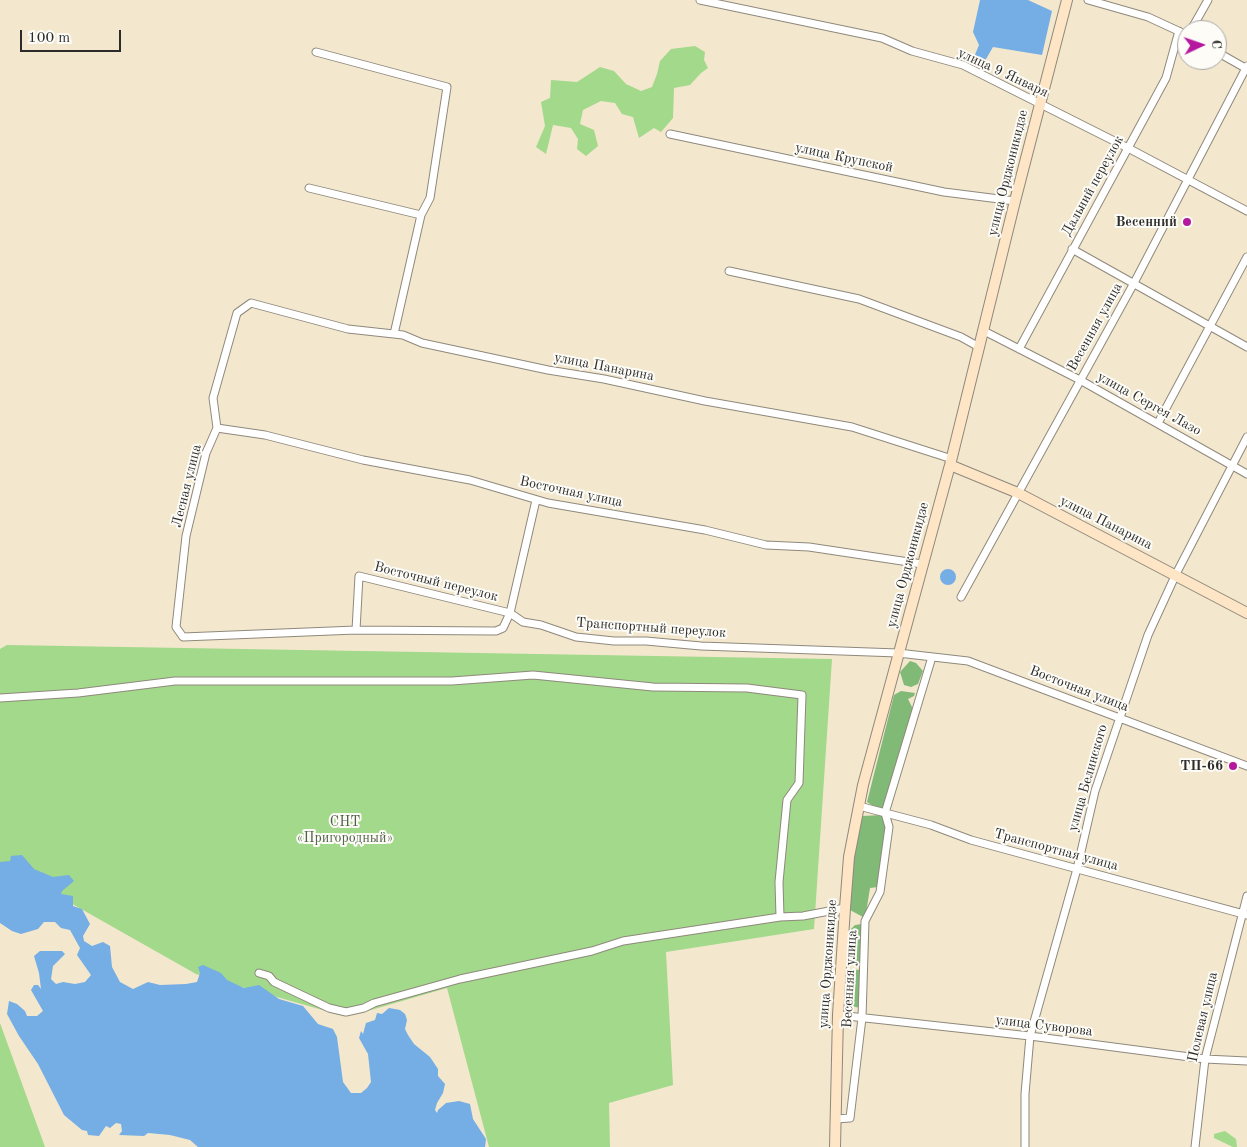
<!DOCTYPE html>
<meta charset="utf-8">
<style>
body{margin:0}
#map{position:relative;width:1247px;height:1147px;overflow:hidden;background:#f3e7ce;font-family:"Old Standard TT",serif}
canvas{display:block}
.north{position:absolute;left:1177px;top:20px;width:50px;height:50px;box-sizing:border-box;background:#fdfcf7;border:1px solid #a9a8a5;border-radius:50%;rotate:87deg;font-size:14px;font-weight:700;line-height:20px;text-align:center;color:#2b2b2b}
.north::after{content:'';display:block;margin:auto;width:18px;height:22px;background:#b5179e;clip-path:polygon(50% 0,100% 100%,50% 72%,0 100%)}
.scale{position:absolute;left:20px;top:30px;width:101px;height:22px;box-sizing:border-box;border:2px solid #2b2b2b;border-top:0;padding-left:6px;font-size:15px;line-height:18px;white-space:nowrap;color:#2b2b2b;-webkit-text-stroke:4px #fdfcf7;paint-order:stroke}
</style>
<div id="map">
<canvas width="1247" height="1147"></canvas>
<div class="north">С</div>
<div class="scale">100 m</div>
</div>
<script>
const c = document.querySelector('canvas').getContext('2d');
c.lineJoin = 'round';
function fill(path, color) {
  c.fillStyle = color;
  c.fill(path, 'evenodd');
}
function poly(rows) {
  const path = new Path2D();
  for (const r of rows) {
    if (r.length === 3) {
      path.moveTo(r[0] + r[2], r[1]);
      path.arc(r[0], r[1], r[2], 0, 2 * Math.PI);
      continue;
    }
    path.moveTo(r[0], r[1]);
    for (let i = 2; i < r.length; i += 2) path.lineTo(r[i], r[i + 1]);
  }
  return path;
}
function trace(path, color, width, dash) {
  c.strokeStyle = color;
  c.lineWidth = width;
  c.lineCap = dash ? 'butt' : 'round';
  c.setLineDash(dash || []);
  c.stroke(path);
}
function label(font, color, halo, rows, align = 'center') {
  c.font = font + ' "Old Standard TT",serif';
  c.lineWidth = 4;
  c.setLineDash([]);
  c.textBaseline = 'middle';
  c.strokeStyle = halo;
  c.fillStyle = color;
  for (const [text, x, y, turn = 0] of rows) {
    c.save();
    c.translate(x, y);
    c.rotate((+turn || 0) * Math.PI / 180);
    c.textAlign = isNaN(turn) ? turn : align;
    if (halo) c.strokeText(text, 0, 0);
    c.fillText(text, 0, 0);
    c.restore();
  }
}
fill(poly([
 [695,46,705,52,704,60,708,68,701,73,690,85,674,88,673,118,661,132,654,128,639,138,633,117,622,114,615,103,601,101,583,110,580,124,594,130,598,146,586,156,577,149,578,139,571,128,553,125,546,154,536,147,545,126,541,102,550,98,551,80,577,82,600,67,614,71,626,84,641,91,652,87,657,74,660,61,671,49],
 [7,645,832,659,814,929,666,952,673,1085,609,1103,610,1147,489,1147,447,988,364,1012,340,1015,284,999,196,974,0,863,0,649],
 [0,1023,45,1147,0,1147],
 [1225,1131,1236,1139,1237,1147,1233,1147,1214,1138,1214,1134]
]), '#a2d98a');
fill(poly([
 [910,661,916,663,923,671,918,684,911,687,904,685,900,672],
 [901,691,915,693,914,696,908,699,914,711,884,809,875,807,867,802,894,695],
 [882,815,886,827,878,887,870,888,866,913,863,917,850,910,853,864,862,816],
 [862,924,860,965,848,965,851,929,855,925],
 [848,969,861,970,860,1008,852,1006,848,994,854,989,854,982,849,975]
]), '#81b976');
fill(poly([
 [980,0,1028,0,1052,11,1042,55,993,47,982,66,972,62,979,45,973,32],
 [948,577,8],
 [22,855,34,869,53,877,69,875,74,881,62,891,61,894,73,896,73,906,82,909,90,924,83,936,84,941,92,946,103,942,110,946,112,967,120,982,133,989,148,982,160,985,186,984,197,982,200,973,198,967,203,965,221,973,227,980,244,988,259,985,279,999,303,1006,318,1024,333,1029,337,1037,343,1082,351,1093,361,1093,367,1088,371,1082,368,1054,359,1038,361,1031,363,1034,366,1023,375,1020,377,1013,382,1014,389,1008,400,1010,405,1014,407,1020,405,1029,408,1035,414,1044,430,1057,438,1069,438,1076,445,1084,443,1093,437,1103,435,1110,437,1113,438,1110,446,1103,459,1101,470,1104,473,1119,486,1139,485,1147,198,1147,190,1140,170,1135,148,1133,144,1136,119,1135,122,1131,121,1124,116,1123,110,1128,106,1126,99,1136,88,1135,87,1131,82,1130,64,1115,38,1064,19,1036,7,1014,9,1001,17,1004,25,1011,27,1016,37,1016,43,1011,31,990,34,985,38,985,41,989,39,973,34,956,40,951,62,951,65,954,53,966,51,979,56,984,63,982,75,984,85,982,91,975,77,955,80,948,70,930,61,928,55,922,44,922,38,929,21,934,12,931,0,923,0,862,10,861,11,856]
]), '#75ade5');
const street = poly([
 [700,0,882,38,912,51,963,65,1128,148,1247,211],
 [1088,0,1148,17,1187,35],
 [1191,30,1208,0],
 [316,52,447,87,430,198,421,215,394,334],
 [1217,52,1247,69],
 [670,134,944,192,1015,201],
 [309,188,421,215],
 [1072,249,1247,347],
 [729,271,859,299,961,337,979,347],
 [984,331,1080,380,1247,474],
 [1019,349,1166,78,1179,31],
 [1158,423,1247,257],
 [217,428,265,435,363,460,470,480,548,503,705,530,766,545,809,547,922,564],
 [536,500,510,613,359,576,356,630,183,637,176,627,186,536,206,453,217,428,213,398,237,313,251,303,348,329,403,335,422,343,548,370,604,379,705,401,852,427,952,459],
 [961,597,1134,283,1247,66],
 [356,630,496,631,503,628,510,613,523,622,541,625,576,637,614,641,646,641,701,646,898,653,968,661,1247,766],
 [0,698,78,693,175,681,452,681,533,675,653,687,747,688,802,695,799,783,787,800,779,882,780,917],
 [859,806,931,825,971,840,1247,915],
 [259,973,269,976,274,982,329,1008,346,1012,364,1008,374,1003,460,979,592,951,623,941,780,917,803,916,845,908],
 [838,1015,1030,1036,1205,1059,1247,1061],
 [836,1119,850,1118,862,1018,865,921,880,892,889,827,885,813,932,657],
 [1025,1147,1025,1094,1030,1036,1077,869,1095,791,1148,635,1176,574,1247,437],
 [1195,1147,1205,1059,1247,896]
]);
const secondary = poly([
 [950,465,1018,493,1247,613],
 [835,1147,838,1015,845,908,849,857,863,785,950,465,1015,201,1067,0]
]);
trace(street, '#8f897c', 9);
trace(secondary, '#8f897c', 12);
trace(street, '#fff', 7);
trace(secondary, '#fde5c5', 10);
for (const [x, y, r, color] of [
 [1187,222,5,"#b5179e"],
 [1233,766,5,"#b5179e"]
]) {
  const dot = new Path2D();
  dot.arc(x, y, r, 0, 2 * Math.PI);
  c.fillStyle = color;
  c.fill(dot);
  trace(dot, '#fdfcf7', 2);
}
label('14px', '#2b2b2b', '#fdfcf7', [
 ["улица 9 Января",1003,73,25],
 ["улица Крупской",844,158,12],
 ["улица Орджоникидзе",1008,173,-76],
 ["Дальний переулок",1093,186,-61],
 ["Весенняя улица",1095,327,-61],
 ["улица Панарина",604,367,11],
 ["улица Сергея Лазо",1149,404,29],
 ["Лесная улица",187,486,-76],
 ["Восточная улица",571,492,12],
 ["улица Панарина",1106,523,27],
 ["улица Орджоникидзе",908,565,-75],
 ["Восточный переулок",436,582,14],
 ["Транспортный переулок",651,628,4],
 ["Восточная улица",1079,689,21],
 ["улица Белинского",1088,778,-74],
 ["Транспортная улица",1056,850,15],
 ["улица Орджоникидзе",828,964,-86],
 ["Весенняя улица",850,979,-87],
 ["Полевая улица",1203,1017,-77],
 ["улица Суворова",1044,1026,7]
]);
label('bold 14px', '#2b2b2b', '#fdfcf7', [
 ["Весенний",1177,222],
 ["ТП-66",1223,766]
], 'right');
label('14px', '#4f5f48', '#fdfcf7', [
 ["СНТ",345,822],
 ["«Пригородный»",345,838]
]);
</script>
